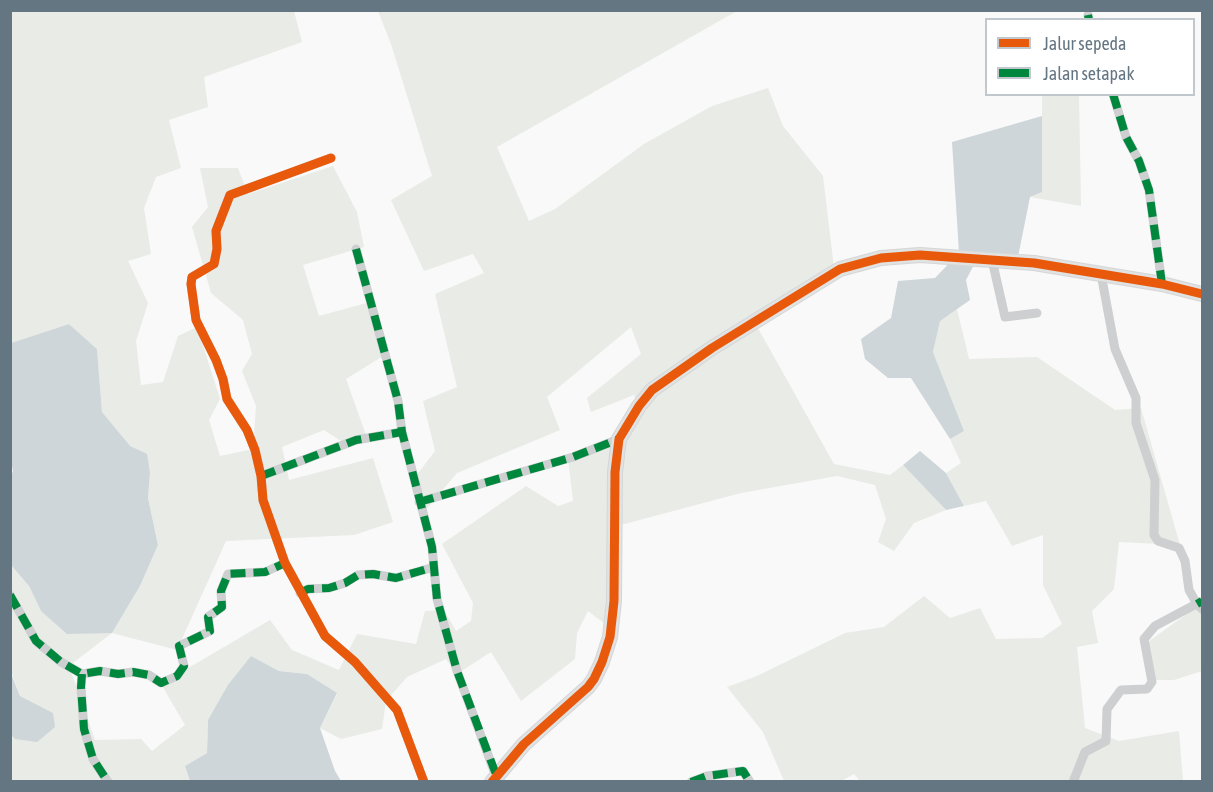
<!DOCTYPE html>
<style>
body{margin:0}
#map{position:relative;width:1213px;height:792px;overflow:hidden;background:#f9f9f9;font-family:"Asap Condensed",sans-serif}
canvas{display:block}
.frame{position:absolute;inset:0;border:12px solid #657683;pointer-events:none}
.legend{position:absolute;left:985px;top:18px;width:210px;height:78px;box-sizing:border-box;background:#fff;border:2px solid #c1c8cd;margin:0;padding:8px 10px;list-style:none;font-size:18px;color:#657683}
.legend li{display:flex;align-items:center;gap:12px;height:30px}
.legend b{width:30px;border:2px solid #c1c8cd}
</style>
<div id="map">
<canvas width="1213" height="792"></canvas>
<div class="frame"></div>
<ul class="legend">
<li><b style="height:8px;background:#e8590c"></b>Jalur sepeda</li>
<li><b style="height:8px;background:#00873e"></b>Jalan setapak</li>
</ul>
</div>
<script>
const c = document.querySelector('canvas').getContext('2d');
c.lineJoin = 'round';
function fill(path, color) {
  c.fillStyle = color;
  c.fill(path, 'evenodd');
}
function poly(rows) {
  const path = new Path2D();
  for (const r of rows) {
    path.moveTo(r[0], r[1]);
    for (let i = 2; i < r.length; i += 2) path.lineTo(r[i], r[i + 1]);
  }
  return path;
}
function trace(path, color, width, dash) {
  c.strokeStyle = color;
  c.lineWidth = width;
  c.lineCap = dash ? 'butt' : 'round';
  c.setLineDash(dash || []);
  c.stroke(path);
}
fill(poly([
 [10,11,294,11,302,42,204,77,208,107,169,120,181,168,156,177,144,208,151,254,128,261,148,303,136,341,141,385,163,382,178,336,197,327,220,399,209,420,220,456,253,449,256,406,242,371,252,354,243,320,211,293,192,227,208,207,200,168,238,168,248,194,333,166,357,212,364,247,303,265,319,316,370,302,383,356,346,379,366,435,341,441,324,430,282,447,289,480,373,458,393,522,354,535,226,541,177,650,112,633,69,666,95,740,141,739,152,751,185,725,161,684,270,620,292,650,339,670,357,634,416,644,425,611,444,610,456,631,471,621,473,603,442,544,526,486,558,506,573,501,568,458,629,432,639,413,634,395,591,412,587,398,641,354,631,327,547,397,560,430,457,473,425,511,416,476,435,451,423,401,457,387,435,294,484,273,473,254,424,271,391,200,432,176,391,44,378,11,737,11,497,147,529,221,555,209,644,144,712,106,768,88,783,126,823,176,834,268,754,321,834,464,890,475,903,465,946,510,914,523,894,551,878,542,886,519,875,485,837,476,741,493,617,526,617,633,588,611,577,633,575,659,521,701,491,652,457,674,446,659,407,677,386,701,382,729,341,739,320,728,337,694,307,674,279,671,251,656,208,720,207,753,185,766,190,781,11,781,11,735,15,739,52,713,20,696,11,671,11,565,29,586,41,611,112,633,140,586,158,545,148,498,150,473,102,412,97,349,69,324,11,343],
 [1042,95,1079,95,1081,206,1030,197,1042,192],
 [957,309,969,359,1037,357,1115,410,1141,408,1180,545,1119,542,1114,589,1092,611,1098,643,1077,647,1085,728,1119,741,1179,731,1183,781,861,782,854,774,841,781,784,781,763,732,727,687,757,676,845,633,884,627,924,596,950,618,980,608,996,639,1042,638,1062,624,1043,585,1043,535,1012,546,986,501,964,506,946,473,961,463,950,439,964,431,933,352,940,320],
 [1202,603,1202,671,1174,680,1155,680,1141,647]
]), '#e8ebe6');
fill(poly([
 [1042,116,1042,192,1030,197,1018,257,978,257,966,280,970,300,940,321,933,352,964,431,950,439,911,378,888,378,865,359,861,339,891,318,898,281,935,278,959,253,952,142],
 [69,324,97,349,102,412,130,446,147,454,150,473,148,498,158,545,140,586,112,633,67,634,41,611,29,586,11,565,10,478,13,471,10,457,11,343],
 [920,451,946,473,964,506,946,510,903,465],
 [251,656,279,671,307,674,337,693,320,728,335,771,341,781,190,781,185,766,207,753,208,720,228,685],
 [10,671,20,696,53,713,55,727,37,742,15,739,11,735]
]), '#ced6d9');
const secondary = poly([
 [492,782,524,744,588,687,594,679,602,662,610,637,614,601,615,472,619,439,639,406,652,390,712,348,840,269,881,258,920,255,1034,263,1162,284,1202,294]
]);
trace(secondary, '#d5d6d7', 16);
trace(poly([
 [1088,15,1089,20],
 [1113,94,1126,137,1139,161,1149,190,1162,284],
 [331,158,230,195,216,231,217,249,214,264,192,277,191,284,196,320,216,360,223,379,227,399,247,430,255,450,261,476,263,500,285,563,325,636,355,662,397,710,424,782],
 [356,249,398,401,402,432,432,547,437,599,457,671,497,779],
 [992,260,1005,317,1037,313],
 [1101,274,1115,349,1136,398,1136,423,1155,480,1154,535,1158,541,1179,548,1185,561,1189,590,1197,604,1202,609],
 [261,476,356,440,402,432],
 [419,502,573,457,619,439],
 [300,593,308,589,329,588,345,583,358,575,373,574,396,578,434,567],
 [10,595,36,641,61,662,82,674,100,671,118,674,133,672,149,675,161,683,177,676,184,666,179,646,210,631,208,617,222,607,221,591,228,574,265,572,285,563],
 [82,674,81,687,84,729,93,759,108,782],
 [691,782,707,776,743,771,750,782],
 [1073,782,1085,752,1106,741,1107,709,1121,690,1147,689,1152,682,1144,639,1155,626,1200,602]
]), '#cecfd0', 9);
trace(secondary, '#e1e2e2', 14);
trace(poly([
 [1088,15,1089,20],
 [1113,94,1126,137,1139,161,1149,190,1162,284],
 [356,249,398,401,402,432,432,547,437,599,457,671,497,777],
 [261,476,356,440,402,432],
 [419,502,573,457,619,439],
 [300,593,308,589,329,588,345,583,358,575,373,574,396,578,434,567],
 [10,595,36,641,61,662,82,674,100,671,118,674,133,672,149,675,161,683,177,676,184,666,179,646,210,631,208,617,222,607,221,591,228,574,265,572,285,563],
 [1197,604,1202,601],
 [82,674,81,687,84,729,93,759,108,782],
 [691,782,707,776,743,771,750,782]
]), '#00873e', 8, [15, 8]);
trace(poly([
 [331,158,230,195,216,231,217,249,214,264,192,277,191,284,196,320,216,360,223,379,227,399,247,430,255,450,261,476,263,500,285,563,325,636,355,662,397,710,424,782],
 [492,782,524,744,588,687,594,679,602,662,610,637,614,601,615,472,619,439,639,406,652,390,712,348,840,269,881,258,920,255,1034,263,1162,284,1202,294]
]), '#e8590c', 9);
</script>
